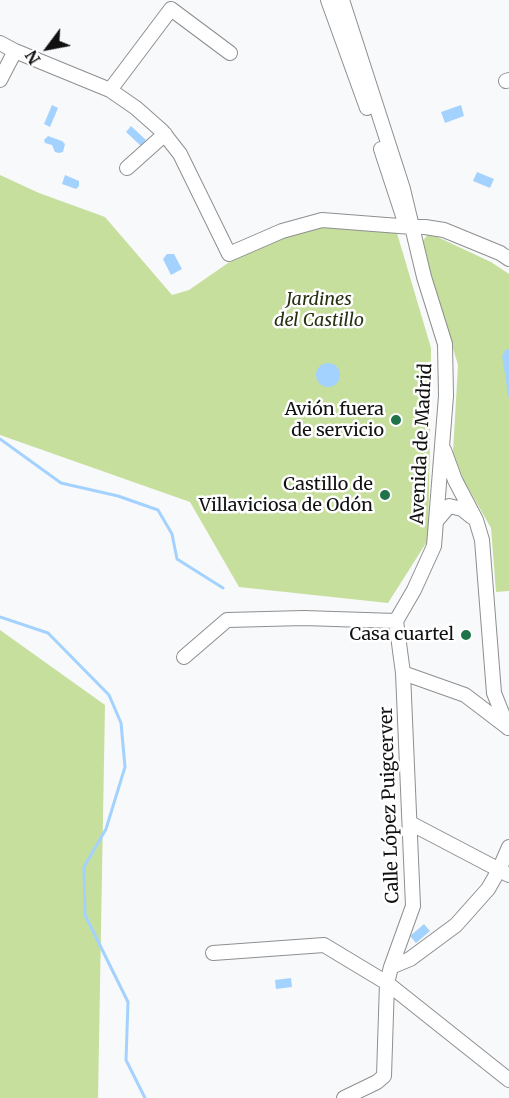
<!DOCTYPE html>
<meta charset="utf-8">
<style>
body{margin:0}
#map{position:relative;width:509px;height:1098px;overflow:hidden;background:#f8f9fb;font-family:Merriweather,serif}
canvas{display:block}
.north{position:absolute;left:18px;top:18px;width:60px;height:60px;-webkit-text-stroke:4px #fff;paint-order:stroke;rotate:238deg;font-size:16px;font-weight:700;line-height:24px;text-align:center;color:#111}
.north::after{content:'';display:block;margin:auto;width:21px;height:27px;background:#111;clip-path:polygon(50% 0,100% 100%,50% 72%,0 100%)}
</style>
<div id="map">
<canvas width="509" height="1098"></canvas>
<div class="north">N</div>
</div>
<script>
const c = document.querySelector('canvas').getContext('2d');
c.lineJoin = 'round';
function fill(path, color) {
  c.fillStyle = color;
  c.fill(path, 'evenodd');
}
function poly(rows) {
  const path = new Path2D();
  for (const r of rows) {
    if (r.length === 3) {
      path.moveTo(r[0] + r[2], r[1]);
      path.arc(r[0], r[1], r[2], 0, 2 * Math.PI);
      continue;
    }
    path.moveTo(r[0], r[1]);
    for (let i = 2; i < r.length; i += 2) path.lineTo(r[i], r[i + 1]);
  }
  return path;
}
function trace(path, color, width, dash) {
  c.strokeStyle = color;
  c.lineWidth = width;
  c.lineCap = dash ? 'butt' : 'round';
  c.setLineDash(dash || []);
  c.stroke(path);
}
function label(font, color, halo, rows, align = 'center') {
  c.font = font + ' Merriweather,serif';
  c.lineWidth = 5;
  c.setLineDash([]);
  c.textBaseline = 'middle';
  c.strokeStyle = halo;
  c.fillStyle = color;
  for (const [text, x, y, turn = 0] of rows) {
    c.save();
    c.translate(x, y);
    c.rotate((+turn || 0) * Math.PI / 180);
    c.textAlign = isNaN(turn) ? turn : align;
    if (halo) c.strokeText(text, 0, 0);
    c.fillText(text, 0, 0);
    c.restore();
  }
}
fill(poly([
 [0,175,39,193,105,217,172,295,189,290,228,263,278,236,324,225,394,223,431,348,430,442,428,540,388,603,239,587,190,502,0,435],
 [429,233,491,262,509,274,509,591,496,592,491,528,464,481,453,452,458,365,421,243],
 [0,630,105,705,98,1098,0,1098]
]), '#c7df9d');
fill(poly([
 [52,105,58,108,50,127,44,124],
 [461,105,464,116,445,123,441,112],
 [131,126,146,140,141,146,126,132],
 [48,136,62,141,65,144,63,152,59,153,55,152,52,145,45,143,44,140],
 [477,172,494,179,490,188,473,181],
 [65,175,79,181,79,186,76,189,62,184],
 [167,254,174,254,182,269,171,275,163,259],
 [509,349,509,400,502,356,505,350],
 [328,375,12],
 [424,924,430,931,416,943,410,936],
 [291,978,292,987,276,989,275,980]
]), '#a4d2ff');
trace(poly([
 [0,439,61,483,118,496,158,510,172,534,177,559,223,588],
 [0,617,48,633,109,695,121,723,125,767,106,829,84,867,85,915,128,1002,126,1060,145,1098]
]), '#a4d2ff', 3);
const minor = poly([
 [328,0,367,108],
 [342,0,403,189,424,277,445,344,446,396,434,546,414,590,396,621],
 [0,43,15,51,110,90,136,108,162,131,180,154,229,254,282,231,322,220,412,227,425,227,444,230,500,253,509,259],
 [0,80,15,51],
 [506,81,509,80],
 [110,90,171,9,230,53],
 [381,149,404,219],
 [127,168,165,134],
 [444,450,455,480,476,520,482,540,494,693,508,728],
 [438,519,449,506,462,509,472,517],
 [184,657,227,620,304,618,396,621],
 [403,673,465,695,507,727],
 [410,823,509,875],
 [213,953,324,945,387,983,509,1080],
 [391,967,410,959,456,925,488,889,499,870,509,847],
 [344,1098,377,1082,384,1076,387,983,391,967,413,906,403,673,396,621]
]);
trace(minor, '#8e8f91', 16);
trace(minor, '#fff', 14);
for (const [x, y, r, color] of [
 [396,420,6,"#1e7447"],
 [385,495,6,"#1e7447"],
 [466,635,6,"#1e7447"]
]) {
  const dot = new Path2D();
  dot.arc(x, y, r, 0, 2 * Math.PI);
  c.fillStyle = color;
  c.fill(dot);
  trace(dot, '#fff', 2);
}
label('italic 18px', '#273112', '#fff', [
 ["Jardines",319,300],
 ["del Castillo",319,321]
]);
label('18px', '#111', '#fff', [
 ["Avión fuera",384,410],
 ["de servicio",384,431],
 ["Castillo de",373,485],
 ["Villaviciosa de Odón",373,506],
 ["Casa cuartel",454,635]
], 'right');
label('18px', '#111', '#fff', [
 ["Avenida de Madrid",422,444,-87],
 ["Calle López Puigcerver",390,805,-92]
]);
</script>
